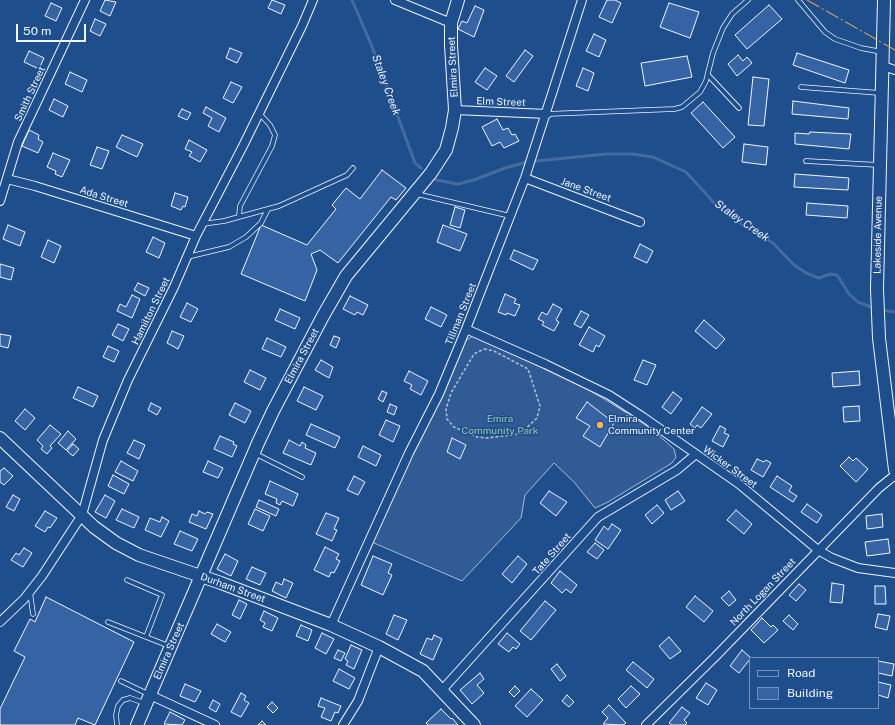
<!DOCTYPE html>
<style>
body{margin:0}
#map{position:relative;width:895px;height:725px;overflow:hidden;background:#1f4e8c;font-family:"Public Sans",sans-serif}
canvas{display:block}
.legend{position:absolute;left:749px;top:657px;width:130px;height:52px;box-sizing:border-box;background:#1f4e8c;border:1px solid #7391ba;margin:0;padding:5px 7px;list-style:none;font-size:12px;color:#f2f6ff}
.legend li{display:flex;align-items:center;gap:8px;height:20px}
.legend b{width:20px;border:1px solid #7391ba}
.scale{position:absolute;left:16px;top:24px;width:70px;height:18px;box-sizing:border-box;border:2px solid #f2f6ff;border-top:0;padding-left:5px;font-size:12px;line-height:14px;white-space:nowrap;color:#f2f6ff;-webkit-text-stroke:3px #1f4e8c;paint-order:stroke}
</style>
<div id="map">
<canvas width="895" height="725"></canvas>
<ul class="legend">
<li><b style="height:5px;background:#1f4e8c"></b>Road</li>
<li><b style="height:11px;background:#3563a3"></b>Building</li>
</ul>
<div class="scale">50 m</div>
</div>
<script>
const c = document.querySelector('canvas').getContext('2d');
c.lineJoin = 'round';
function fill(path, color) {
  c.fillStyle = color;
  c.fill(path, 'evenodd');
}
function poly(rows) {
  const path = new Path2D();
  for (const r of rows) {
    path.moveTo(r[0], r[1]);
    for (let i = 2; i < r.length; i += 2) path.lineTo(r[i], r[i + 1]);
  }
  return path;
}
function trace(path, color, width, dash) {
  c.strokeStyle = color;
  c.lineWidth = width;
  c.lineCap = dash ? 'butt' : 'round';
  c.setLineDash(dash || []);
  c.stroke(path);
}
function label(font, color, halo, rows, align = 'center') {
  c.font = font + ' "Public Sans",sans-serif';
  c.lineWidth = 3;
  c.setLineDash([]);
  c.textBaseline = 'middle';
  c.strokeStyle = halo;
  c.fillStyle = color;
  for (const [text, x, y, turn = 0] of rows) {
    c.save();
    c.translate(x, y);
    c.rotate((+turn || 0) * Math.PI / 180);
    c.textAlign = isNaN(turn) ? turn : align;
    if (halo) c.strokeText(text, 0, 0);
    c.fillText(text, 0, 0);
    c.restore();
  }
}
const built = poly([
 [473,336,586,388,609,402,644,424,664,440,674,449,676,457,672,463,608,502,595,508,574,482,554,463,525,495,521,518,462,581,374,543,372,539,465,341,473,336]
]);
fill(built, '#305b95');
trace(built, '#a8bbd7', 1);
trace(poly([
 [352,0,371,44,415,163,421,168],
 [436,180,458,184,474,180,505,168,527,162,606,154,633,154,653,157,686,172,717,206,735,220,773,243,793,264,806,273,819,278,830,274,837,275,849,294,858,302,874,308],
 [882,310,895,312]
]), '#446ba0', 3);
const building = poly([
 [105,0,116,2,110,16,100,11,105,0],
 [272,0,285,5,281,14,268,8,272,0],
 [607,0,615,0,621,3,612,23,599,17,607,0],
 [51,3,62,8,56,21,45,16,51,3],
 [669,3,699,12,690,38,660,27,669,3],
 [769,5,782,19,747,49,735,35,769,5],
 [475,6,484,10,474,37,458,29,462,21,467,23,475,6],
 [95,19,106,24,100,36,90,31,95,19],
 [594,34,606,40,599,57,586,51,594,34],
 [230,48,242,53,237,63,226,58,230,48],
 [525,50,533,56,514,82,506,76,525,50],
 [29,51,44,58,39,69,24,62,29,51],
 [797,53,849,70,845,83,793,65,797,53],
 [738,55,743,61,747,57,752,63,737,76,728,64,738,55],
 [687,56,692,77,645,86,641,63,687,56],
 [485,68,497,76,487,90,475,82,485,68],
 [583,68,594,73,588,91,576,86,583,68],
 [70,72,87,80,82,92,65,84,70,72],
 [753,77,769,79,764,126,748,125,753,77],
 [231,82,242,87,233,103,223,98,231,82],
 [54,99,68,106,63,117,49,110,54,99],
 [793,101,849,108,848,119,792,114,793,101],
 [703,102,735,137,723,148,691,113,703,102],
 [206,107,226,118,219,132,208,126,212,118,203,113,206,107],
 [182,109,191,113,187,120,178,116,182,109],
 [497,119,503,130,508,128,512,135,515,134,519,141,504,148,500,142,492,146,482,127,497,119],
 [29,130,39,135,38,139,43,142,38,153,22,146,29,130],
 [810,132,851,134,849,149,795,144,795,133,809,134,810,132],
 [122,135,143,144,137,157,116,147,122,135],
 [189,140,207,150,200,162,189,156,192,152,185,149,189,140],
 [744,144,768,147,766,165,742,162,744,144],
 [97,147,109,151,102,169,90,165,97,147],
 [53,153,70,160,62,177,55,174,56,171,47,167,53,153],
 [382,170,406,188,396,200,391,197,338,263,320,250,311,254,317,270,305,301,241,274,261,225,307,245,336,209,332,205,346,188,360,199,382,170],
 [795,174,849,178,848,190,794,187,795,174],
 [175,193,188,197,185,207,183,206,181,210,171,206,175,193],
 [807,203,848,206,847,218,806,215,807,203],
 [455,207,465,210,460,228,450,225,455,207],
 [8,225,25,232,20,246,3,239,8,225],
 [443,225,467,234,460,251,437,242,443,225],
 [153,237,165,243,159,258,146,252,153,237],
 [48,240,61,246,54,263,41,257,48,240],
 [640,244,653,251,647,263,634,257,640,244],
 [514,250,538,260,533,270,510,259,514,250],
 [0,264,14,268,11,280,0,277,0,264],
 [138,283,149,288,145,296,134,290,138,283],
 [505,294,516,299,514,303,520,305,515,316,507,313,506,315,498,312,505,294],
 [132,295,140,299,132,318,117,311,120,304,126,307,132,295],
 [350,296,368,305,363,315,357,312,355,315,343,309,350,296],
 [187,303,198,309,191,322,180,317,187,303],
 [553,304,562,309,556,320,559,322,554,331,542,325,544,322,538,319,542,312,547,315,553,304],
 [431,307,447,315,441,327,425,319,431,307],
 [280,309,300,318,295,329,275,320,280,309],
 [581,311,589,315,581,328,574,324,581,311],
 [704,320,725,339,716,349,695,331,704,320],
 [118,324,129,329,123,341,112,335,118,324],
 [589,327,605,336,599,347,596,345,593,352,579,345,589,327],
 [172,331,184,336,178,349,167,343,172,331],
 [0,334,11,336,8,348,0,346,0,334],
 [334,336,340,338,336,348,330,345,334,336],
 [267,338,286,347,281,357,262,349,267,338],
 [108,346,119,351,114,362,103,357,108,346],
 [321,360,333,367,329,378,315,370,321,360],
 [643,360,656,365,647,385,634,380,643,360],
 [250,370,266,378,260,390,244,382,250,370],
 [409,371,428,381,421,395,410,389,412,385,404,381,409,371],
 [859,371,860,385,833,387,832,373,859,371],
 [78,387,98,396,93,407,73,398,78,387],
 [304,387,323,396,316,410,297,401,304,387],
 [382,391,387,393,383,402,378,399,382,391],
 [673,392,682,399,671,414,662,407,673,392],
 [587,402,614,423,600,447,583,436,590,426,576,418,587,402],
 [151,403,161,408,157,415,148,410,151,403],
 [235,403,251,411,245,423,229,415,235,403],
 [390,404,397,407,394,415,387,412,390,404],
 [859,406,860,421,844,422,843,407,859,406],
 [702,407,712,414,701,428,697,425,695,428,690,424,702,407],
 [25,409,35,418,25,430,15,421,25,409],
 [386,420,400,426,393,442,379,435,386,420],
 [311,424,340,437,335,448,306,435,311,424],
 [50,425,61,434,50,446,52,448,47,454,41,449,43,446,37,440,50,425],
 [720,426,726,429,724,433,729,435,723,447,712,441,720,426],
 [68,431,76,439,66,450,58,443,68,431],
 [220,436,234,442,233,444,237,446,232,457,214,449,220,436],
 [452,438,466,445,460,459,447,452,452,438],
 [134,440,145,445,139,459,127,453,134,440],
 [289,440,300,446,302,442,306,445,305,448,316,453,311,465,283,453,289,440],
 [73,444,79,449,73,456,67,451,73,444],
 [363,446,381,455,376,466,358,457,363,446],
 [849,457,853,461,856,458,868,469,856,482,840,466,849,457],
 [757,459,764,462,766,460,771,463,763,477,751,470,757,459],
 [121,461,138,471,133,481,115,472,121,461],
 [208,461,223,468,218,478,203,472,208,461],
 [4,468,13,476,4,485,0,482,0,471,4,468],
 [113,475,129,484,124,494,108,486,113,475],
 [354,476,365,482,358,495,347,490,354,476],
 [777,476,792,486,789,491,797,496,793,502,770,487,777,476],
 [270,481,298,494,293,506,282,501,280,505,276,503,277,499,265,494,270,481],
 [549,491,567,502,556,516,540,503,549,491],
 [678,491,685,501,671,510,665,500,678,491],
 [13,495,20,499,14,511,6,507,13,495],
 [105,495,115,501,106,518,95,512,105,495],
 [259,500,279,509,276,516,256,507,259,500],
 [807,504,822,515,817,523,801,512,807,504],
 [657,505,664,513,652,524,645,515,657,505],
 [122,509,139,517,134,528,116,520,122,509],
 [255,509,270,516,263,531,248,524,255,509],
 [736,510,752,524,744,534,727,520,736,510],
 [45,511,57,518,50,528,48,527,45,532,35,526,45,511],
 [199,511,205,514,207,512,213,514,206,529,189,522,192,514,197,516,199,511],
 [326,513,339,518,334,529,337,530,332,541,316,534,326,513],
 [882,514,883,527,867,529,866,516,882,514],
 [162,517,169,521,161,537,145,530,150,518,160,522,162,517],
 [612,524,621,530,608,549,595,540,604,526,608,530,612,524],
 [180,531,198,539,192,551,174,544,180,531],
 [888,539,890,553,867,556,865,542,888,539],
 [595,543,604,550,597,559,587,552,595,543],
 [325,547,339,554,336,559,340,561,334,573,331,572,329,577,314,570,325,547],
 [24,548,32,553,23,567,11,560,16,553,19,555,24,548],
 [225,554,238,561,231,576,217,569,225,554],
 [373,556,392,564,388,573,392,575,383,595,361,585,373,556],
 [518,556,527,564,512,583,502,574,518,556],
 [252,567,266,573,260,585,246,579,252,567],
 [560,571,577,585,571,593,566,589,562,593,551,583,560,571],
 [284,579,293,583,286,598,272,591,276,582,282,585,284,579],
 [832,583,844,585,842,603,830,602,832,583],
 [799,584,806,590,796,601,789,595,799,584],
 [875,586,885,586,886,604,875,604,875,586],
 [729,591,736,600,729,606,721,598,729,591],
 [695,596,713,611,704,622,686,607,695,596],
 [46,597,134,642,95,725,78,718,75,725,0,725,0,709,25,657,14,651,30,619,35,622,46,597],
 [239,600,247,604,240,619,232,615,239,600],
 [545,601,556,610,531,640,520,631,545,601],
 [264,611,278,618,272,631,263,627,265,623,260,620,264,611],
 [878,614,890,616,887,630,875,627,878,614],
 [394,615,407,620,398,640,386,634,394,615],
 [789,615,798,624,793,630,783,621,789,615],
 [762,618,771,627,773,625,778,630,764,643,751,630,762,618],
 [217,624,231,632,225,642,211,634,217,624],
 [301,625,312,630,308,641,296,636,301,625],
 [322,633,334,639,326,654,315,648,322,633],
 [507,633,520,644,516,649,513,647,509,652,498,644,507,633],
 [434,635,442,639,433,660,420,654,427,638,432,640,434,635],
 [669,637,681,651,670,659,659,646,669,637],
 [351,645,362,650,354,669,346,665,348,661,345,659,351,645],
 [338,650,345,653,341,661,334,658,338,650],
 [742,650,751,658,739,673,730,666,742,650],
 [878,661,894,664,892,676,878,673,878,661],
 [633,662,654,679,647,688,626,670,633,662],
 [557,664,566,676,560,681,551,669,557,664],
 [339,669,355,678,349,689,333,681,339,669],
 [480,673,484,679,477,685,484,693,472,704,460,690,480,673],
 [878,682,891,685,888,698,878,695,878,682],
 [706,683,717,690,708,705,696,698,706,683],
 [185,684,201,691,195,702,180,696,185,684],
 [515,686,520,691,514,697,509,692,515,686],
 [631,686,640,694,626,708,618,699,631,686],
 [531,689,543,700,527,717,515,706,531,689],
 [241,693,246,696,244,700,249,703,241,717,231,712,241,693],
 [567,695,574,702,569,707,562,701,567,695],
 [321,698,341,706,338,713,335,712,331,721,321,717,325,708,318,706,321,698],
 [213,700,220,704,216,712,209,708,213,700],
 [272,702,278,708,273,713,267,707,272,702],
 [609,705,626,723,623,725,603,724,608,718,602,712,609,705],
 [682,707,690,713,684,720,687,723,685,725,672,725,669,723,682,707],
 [441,709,451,719,452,718,458,725,428,725,426,723,441,709],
 [170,712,185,720,182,725,164,724,170,712],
 [262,721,266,725,258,725,262,721]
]);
fill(building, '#3563a3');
trace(building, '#f2f6ff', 1);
const lane = poly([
 [798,0,825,32,835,39,861,48,882,52],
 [708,75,739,108],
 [801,87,880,93],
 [547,114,674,109,682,107,700,92,706,81,713,53,723,28,732,14,748,0],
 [806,161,879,165],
 [417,194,510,216],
 [239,216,240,206,272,146,275,135,270,125,259,113],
 [202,224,224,221,279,206,347,175,353,168],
 [187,257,229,247,246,237,261,223,268,209],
 [254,453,302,477],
 [127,580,162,595,146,637],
 [30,592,33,614],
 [108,622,169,646],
 [121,681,148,694],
 [117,725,116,715,118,706,123,700,130,698,144,703]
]);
const street = poly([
 [395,0,451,23],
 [883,66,895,70],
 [455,110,547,114],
 [525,178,640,222],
 [7,179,35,186,196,236],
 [0,201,18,142,85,0],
 [466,329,545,364,609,395,643,417,739,484,818,550,832,558,858,568,895,573],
 [0,622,24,599,42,576,82,515,103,440,128,380,174,287,196,236,243,146,302,26,313,0],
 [331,625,409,453,439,394,466,329,525,178,582,0],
 [442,690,598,517,677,470,696,454],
 [150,695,215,725],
 [343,725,358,701,379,647],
 [646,725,715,657,879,488,895,475]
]);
const secondary = poly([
 [884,0,877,289,879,338,895,470],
 [0,438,94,527,116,543,139,555,221,583,331,625,379,647,423,671,474,725],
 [137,725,258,443,273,411,323,316,346,276,431,173,446,150,452,128,455,110,451,45,451,23,458,0]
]);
trace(lane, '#f2f6ff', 5.5);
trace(street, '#f2f6ff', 10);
trace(secondary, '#f2f6ff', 14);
trace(poly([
 [484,349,494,351,528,369,540,406,537,418,520,434,487,438,477,437,454,427,447,419,446,409,451,393,474,354,484,349]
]), '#b3c4dc', 1.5, [3, 2]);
trace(lane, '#1f4e8c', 4);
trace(street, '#1f4e8c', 8);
trace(secondary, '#1f4e8c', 12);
trace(poly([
 [807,0,895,50]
]), '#ffb74d', 1, [14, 3, 2, 3]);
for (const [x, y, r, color] of [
 [600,425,4,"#ffb74d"]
]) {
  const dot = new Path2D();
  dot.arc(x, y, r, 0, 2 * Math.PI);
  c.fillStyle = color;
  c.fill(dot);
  trace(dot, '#1f4e8c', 1.5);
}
label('10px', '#f2f6ff', '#1f4e8c', [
 ["Elmira Street",453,67,-93],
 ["Smith Street",30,94,-65],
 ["Elm Street",501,102,2],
 ["Jane Street",586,190,20],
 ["Ada Street",104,197,17],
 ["Lakeside Avenue",878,235,-89],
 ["Hamilton Street",151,311,-64],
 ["Tillman Street",461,314,-68],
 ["Elmira Street",302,356,-62],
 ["Wicker Street",730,467,36],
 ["Tate Street",552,554,-49],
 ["Durham Street",233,588,20],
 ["North Logan Street",763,592,-46],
 ["Elmira Street",169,651,-66]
]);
label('10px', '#97c8a6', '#1f4e8c', [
 ["Emira",500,419],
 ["Community Park",500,431]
]);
label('10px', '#f2f6ff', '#1f4e8c', [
 ["Elmira",608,419],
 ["Community Center",608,431]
], 'left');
label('italic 11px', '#f2f6ff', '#1f4e8c', [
 ["Staley Creek",386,85,70],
 ["Staley Creek",742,221,35]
]);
</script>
